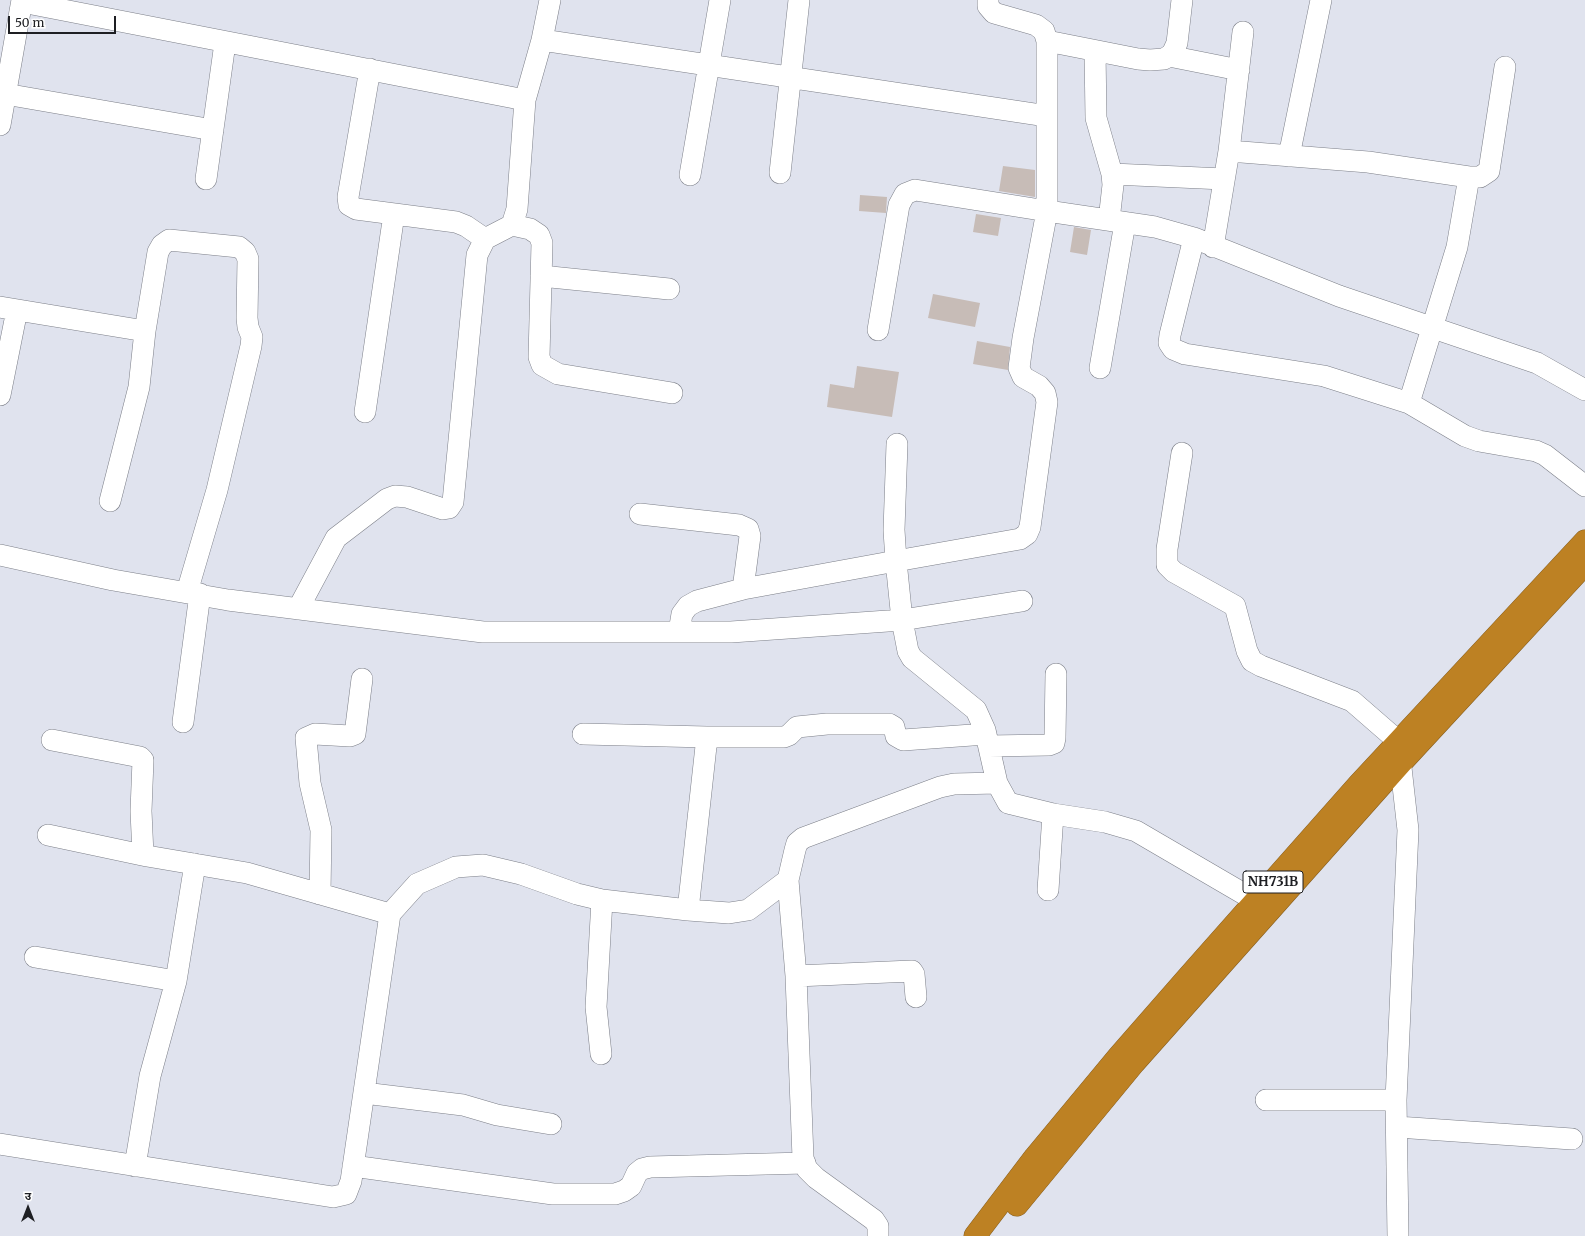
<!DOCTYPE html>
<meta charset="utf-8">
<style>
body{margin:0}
#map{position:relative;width:1585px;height:1236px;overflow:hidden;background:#e0e3ee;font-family:Merriweather,"Noto Sans Devanagari",serif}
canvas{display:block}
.north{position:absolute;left:8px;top:1188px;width:40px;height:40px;-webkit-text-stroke:3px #fff;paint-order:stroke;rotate:0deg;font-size:11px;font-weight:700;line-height:16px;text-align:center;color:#1e1f23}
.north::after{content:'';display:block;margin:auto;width:14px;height:18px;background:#1e1f23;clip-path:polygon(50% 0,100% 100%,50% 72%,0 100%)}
.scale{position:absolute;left:8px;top:16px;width:108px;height:18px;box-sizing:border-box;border:2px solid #1e1f23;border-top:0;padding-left:5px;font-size:12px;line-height:14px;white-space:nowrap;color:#1e1f23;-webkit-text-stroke:3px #fff;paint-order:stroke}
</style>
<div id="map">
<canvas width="1585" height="1236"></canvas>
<div class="north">उ</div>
<div class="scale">50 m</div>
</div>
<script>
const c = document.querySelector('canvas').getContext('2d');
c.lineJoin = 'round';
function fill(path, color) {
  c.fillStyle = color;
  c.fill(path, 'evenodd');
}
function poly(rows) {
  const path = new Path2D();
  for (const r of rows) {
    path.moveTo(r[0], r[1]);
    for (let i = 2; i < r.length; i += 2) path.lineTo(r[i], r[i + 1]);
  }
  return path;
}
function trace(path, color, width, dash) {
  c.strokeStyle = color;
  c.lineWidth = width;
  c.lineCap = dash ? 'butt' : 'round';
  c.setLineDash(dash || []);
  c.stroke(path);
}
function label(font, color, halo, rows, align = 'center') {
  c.font = font + ' Merriweather,serif';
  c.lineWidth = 4;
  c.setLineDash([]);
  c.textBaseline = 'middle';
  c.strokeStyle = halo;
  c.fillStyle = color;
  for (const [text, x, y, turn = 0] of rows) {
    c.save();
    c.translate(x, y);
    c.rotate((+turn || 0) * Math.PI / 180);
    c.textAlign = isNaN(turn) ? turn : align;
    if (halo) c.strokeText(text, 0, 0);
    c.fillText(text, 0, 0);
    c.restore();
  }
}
fill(poly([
 [1003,166,1035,170,1035,197,999,191],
 [860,195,887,197,886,213,859,211],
 [976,214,1001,218,998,236,973,232],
 [1074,227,1091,230,1087,255,1070,252],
 [933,294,980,303,975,327,928,318],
 [977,341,1010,347,1008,370,973,364],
 [857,366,899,372,892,417,827,407,830,384,854,388]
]), '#c7bcb7');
const minor = poly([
 [988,0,988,6,994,13,1036,25,1044,31,1047,41,1047,211,1155,227,1194,238,1339,296,1537,363,1585,390],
 [22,2,525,100],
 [542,40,1047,116],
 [1047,41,1138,59,1150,60,1164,59,1172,54,1177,43,1182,0],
 [1095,51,1096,118,1112,174,1113,185,1109,220],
 [1169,56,1239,70],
 [370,69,348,197,349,205,356,209,456,222,466,226,485,239],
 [5,94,213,130],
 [0,125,22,0],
 [1229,151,1243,32],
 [1289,156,1321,0],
 [780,173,799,0],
 [1112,174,1224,179],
 [690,175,720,0],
 [1469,177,1480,177,1489,171,1505,67],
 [206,179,225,43],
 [512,225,530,229,539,235,542,243,539,357,542,365,558,374,672,393],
 [1194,238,1170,335,1169,343,1173,349,1185,354,1324,376,1409,403,1465,436,1479,441,1536,451,1545,455,1585,486],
 [1213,247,1229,151,1368,162,1469,177,1457,247,1409,403],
 [541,276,669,289],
 [0,307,145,331],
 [878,330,899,205,905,194,915,190,1047,211,1023,338,1019,368,1023,377,1039,386,1045,393,1047,402,1030,527,1027,534,1020,539,896,561,902,620,1022,601],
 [1100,368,1125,223],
 [0,395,17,310],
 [365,412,394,214],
 [1182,453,1167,549,1167,565,1174,572,1235,606,1247,651,1252,661,1261,666,1352,701,1398,741,1408,830,1396,1100,1398,1236],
 [110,501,139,387,145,331,158,252,162,245,169,240,239,247,245,252,248,259,247,318,248,327,252,337,251,346,217,490,187,592],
 [640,514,739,525,748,529,750,536,743,589],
 [0,555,113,580,228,600,483,632,731,632,902,620,908,651,912,658,976,710,985,730,997,783,1008,803,1053,814,1105,822,1136,831,1256,901],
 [298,609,336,538,387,499,395,496,407,497,443,509,449,508,453,502,477,255,485,239,512,225,517,209,525,100,542,40,550,0],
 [679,632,682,614,688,606,697,601,743,589,896,561,894,530,897,444],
 [183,722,200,594],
 [583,734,707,737,688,910],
 [707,737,784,737,789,735,797,727,827,724,889,724,894,727,896,736,903,740,986,734],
 [52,740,140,757,143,760,141,811,143,855],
 [989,746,1049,745,1054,743,1055,738,1056,674],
 [48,835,147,856,247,873,390,914],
 [1048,890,1053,814],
 [320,894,321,830,310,783,306,738,315,734,350,736,355,734,362,679],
 [35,957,176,981],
 [796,976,912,971,914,974,916,997],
 [601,1054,596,1007,602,900],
 [364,1093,463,1105,497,1115,551,1124],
 [1266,1100,1396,1100],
 [1397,1127,1572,1139],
 [0,1144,333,1197,346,1194,351,1181,390,914,417,884,456,867,483,865,521,874,577,894,602,900,688,910,729,913,748,910,788,880],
 [135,1166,150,1076,176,981,195,864],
 [353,1166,553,1194,615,1194,624,1191,631,1186,637,1173,642,1169,650,1167,805,1163],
 [878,1236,878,1226,874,1220,816,1178,807,1169,803,1158,796,976,788,880,795,850,797,843,803,838,940,787,954,784,997,783]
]);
const highway = poly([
 [1017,1205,1134,1063,1401,763,1585,564],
 [975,1236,1035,1157,1118,1057,1188,977,1358,785,1585,541]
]);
trace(minor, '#7c7f88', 22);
trace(highway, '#855f23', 23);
trace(minor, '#fff', 21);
trace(highway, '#bd8123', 22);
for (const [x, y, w] of [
 [1273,882,60]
]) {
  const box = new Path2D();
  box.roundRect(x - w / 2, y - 11, w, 22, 3);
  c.fillStyle = '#fff';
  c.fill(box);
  trace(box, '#1e1f23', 1);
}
label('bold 13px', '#1e1f23', null, [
 ["NH731B",1273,882]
]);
</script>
